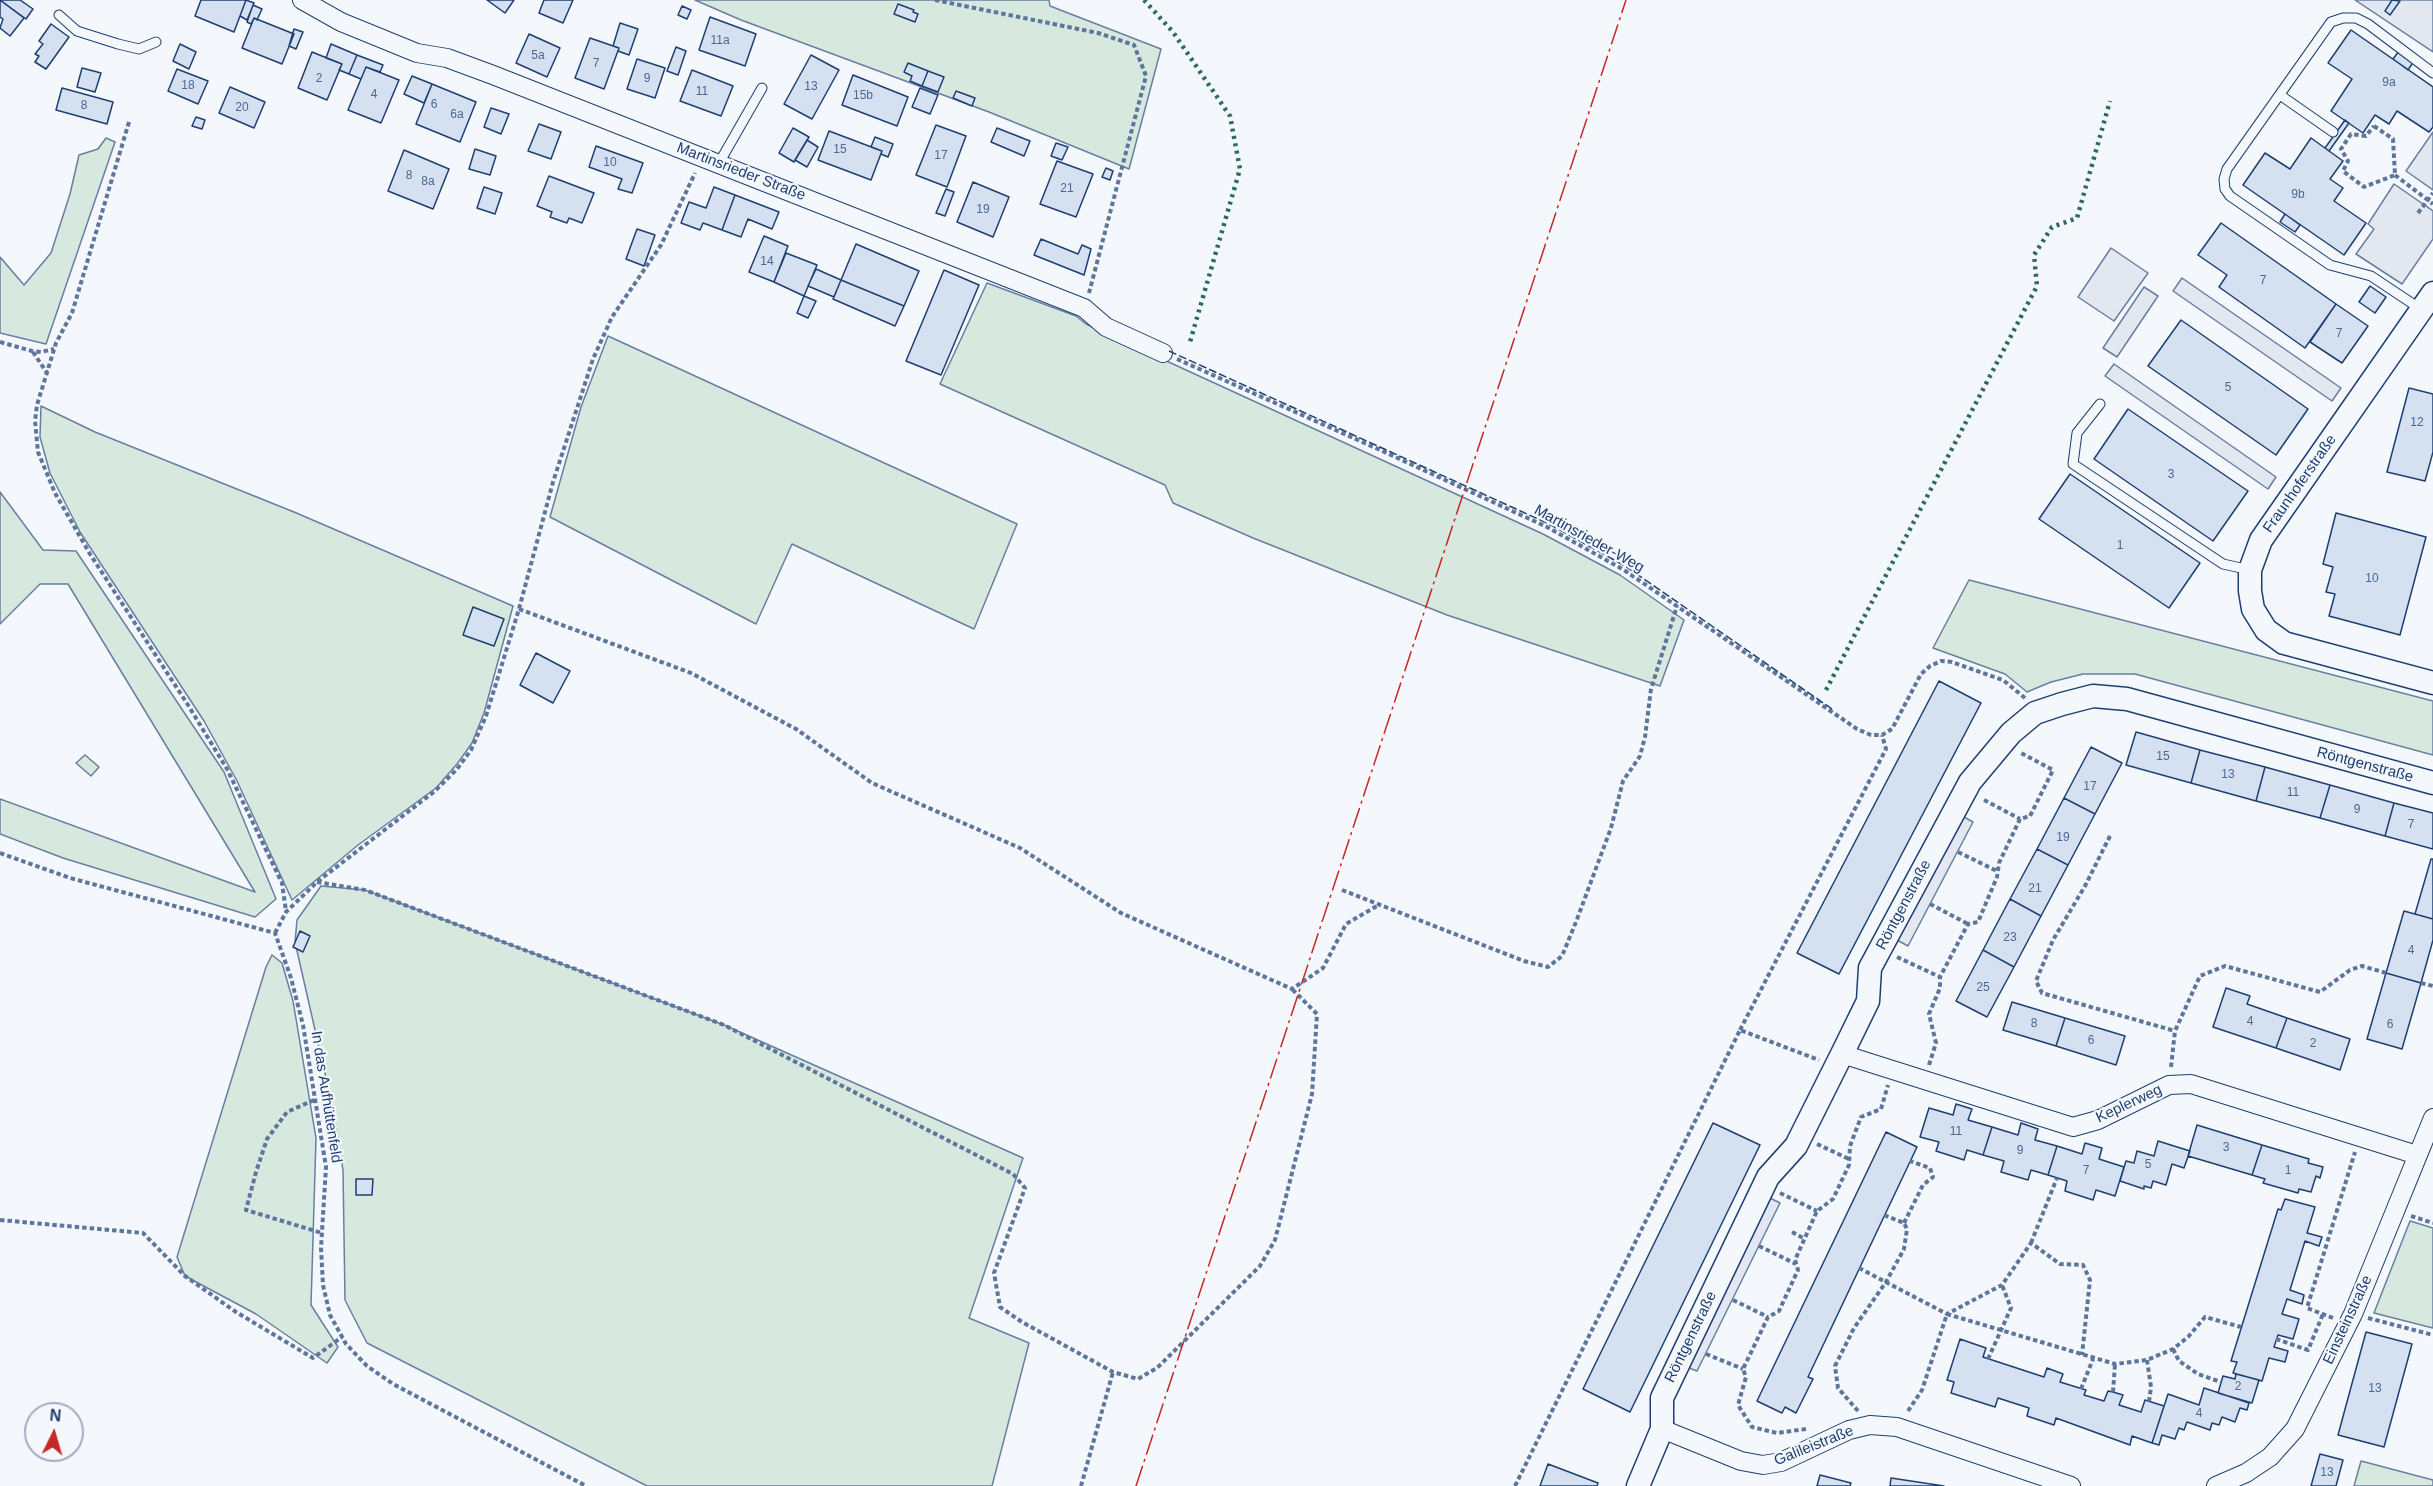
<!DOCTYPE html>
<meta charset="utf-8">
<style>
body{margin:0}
#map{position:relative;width:2433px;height:1486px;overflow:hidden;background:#f4f7fb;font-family:Helvetica,sans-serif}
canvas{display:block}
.north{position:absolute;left:24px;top:1402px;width:60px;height:60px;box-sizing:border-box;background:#f4f7fb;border:2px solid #9eadc5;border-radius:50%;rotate:5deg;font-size:16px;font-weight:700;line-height:24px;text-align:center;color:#1d3f73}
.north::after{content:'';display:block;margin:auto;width:21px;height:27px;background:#c62828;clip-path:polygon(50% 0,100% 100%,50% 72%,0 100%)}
</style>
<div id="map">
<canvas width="2433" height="1486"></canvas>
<div class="north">N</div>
</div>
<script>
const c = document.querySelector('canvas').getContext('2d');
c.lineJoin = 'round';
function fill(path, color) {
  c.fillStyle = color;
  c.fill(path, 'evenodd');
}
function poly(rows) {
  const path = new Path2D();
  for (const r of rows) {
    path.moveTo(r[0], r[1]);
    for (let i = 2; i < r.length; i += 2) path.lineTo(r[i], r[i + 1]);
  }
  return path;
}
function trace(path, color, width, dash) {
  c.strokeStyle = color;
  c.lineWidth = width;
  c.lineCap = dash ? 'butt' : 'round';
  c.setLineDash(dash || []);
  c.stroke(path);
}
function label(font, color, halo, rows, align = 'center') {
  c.font = font + ' Helvetica,sans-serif';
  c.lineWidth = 4.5;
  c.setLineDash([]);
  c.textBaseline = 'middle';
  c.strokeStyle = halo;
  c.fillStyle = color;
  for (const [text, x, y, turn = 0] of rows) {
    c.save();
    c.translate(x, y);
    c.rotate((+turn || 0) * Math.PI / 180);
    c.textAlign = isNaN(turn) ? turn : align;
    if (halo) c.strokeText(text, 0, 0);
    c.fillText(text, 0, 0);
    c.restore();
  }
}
const green = poly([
 [695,0,1049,0,1050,6,1161,49,1129,169,989,112,741,20,695,0],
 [106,138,115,142,46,344,0,333,0,257,24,285,51,253,70,194,79,155,98,149,106,138],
 [987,283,1076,316,1086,324,1543,534,1620,575,1684,620,1660,686,1447,615,1253,538,1173,503,1165,485,940,384,987,283],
 [608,336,1017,524,974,629,792,544,756,624,550,517,581,407,608,336],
 [41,406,95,432,294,512,513,606,484,713,472,743,457,764,436,788,358,845,292,900,237,781,204,721,80,532,50,473,40,437,41,406],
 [0,492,43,550,76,551,224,772,276,899,255,917,63,858,0,834,0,799,255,892,68,584,40,584,0,624,0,492],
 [1969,580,2433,701,2433,755,2135,674,2083,674,2051,682,2027,692,2005,674,1933,648,1969,580],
 [85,755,99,767,91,776,76,763,85,755],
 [321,886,365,890,724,1025,1023,1158,969,1318,1029,1343,992,1486,647,1486,367,1343,345,1300,343,1170,333,1109,295,942,297,920,321,886],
 [272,955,282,963,293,1001,316,1138,311,1305,338,1347,327,1363,256,1314,185,1276,177,1257,266,967,272,955],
 [2410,1221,2433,1228,2433,1328,2374,1313,2410,1221],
 [2361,1461,2433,1480,2433,1486,2354,1486,2361,1461]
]);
fill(green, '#d7e8df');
trace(green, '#687fa3', 1.5);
const parking = poly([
 [2355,0,2433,0,2433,52,2355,0],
 [2433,132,2433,190,2406,171,2433,132],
 [2394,184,2433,211,2433,239,2402,284,2356,254,2374,229,2368,224,2394,184],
 [2111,248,2148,273,2114,321,2078,297,2111,248],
 [2182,278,2341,388,2332,401,2173,291,2182,278],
 [2144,287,2158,296,2117,357,2103,348,2144,287],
 [2114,364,2276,477,2268,489,2105,376,2114,364],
 [1953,811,1973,822,1908,946,1888,935,1953,811],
 [1760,1193,1780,1203,1697,1371,1678,1364,1760,1193]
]);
fill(parking, '#e3e8f0');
trace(parking, '#687fa3', 1.5);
const building = poly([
 [0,0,20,0,33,9,26,19,0,0],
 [0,0,24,18,10,36,0,28,3,19,0,17,0,0],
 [201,0,246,0,234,32,195,16,201,0],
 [246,0,254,3,247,20,240,16,246,0],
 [487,0,514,0,505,13,487,0],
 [544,0,573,0,563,23,539,13,544,0],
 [2392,0,2400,1,2390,15,2385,11,2392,0],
 [898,4,914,10,913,12,918,14,915,22,894,14,898,4],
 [253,5,262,9,257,20,254,18,251,24,247,22,253,5],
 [682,6,691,10,687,19,678,15,682,6],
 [710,17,756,34,745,66,699,50,710,17],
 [254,18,294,34,282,64,242,48,254,18],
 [620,23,638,29,629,55,618,51,619,48,613,46,620,23],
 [51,24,69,37,46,69,35,62,39,56,35,54,43,44,39,41,51,24],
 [294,29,303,32,296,49,289,46,294,29],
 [2351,30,2433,87,2433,127,2429,132,2397,111,2389,124,2375,115,2363,133,2331,111,2352,79,2328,63,2351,30],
 [529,34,560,48,547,77,516,63,529,34],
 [590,38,619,48,604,89,575,78,590,38],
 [180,44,196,52,189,69,173,61,180,44],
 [331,44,357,55,349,74,339,70,342,64,326,58,331,44],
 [676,47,686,51,678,75,667,71,676,47],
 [2399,51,2414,61,2408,70,2393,59,2399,51],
 [312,52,342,64,327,100,298,88,312,52],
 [357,55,383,65,380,72,366,67,361,79,349,74,357,55],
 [811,55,839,70,812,119,784,104,811,55],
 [637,59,665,68,655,98,627,89,637,59],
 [908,63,928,71,922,86,910,81,912,76,904,72,908,63],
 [366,67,399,80,381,123,348,110,366,67],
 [82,68,101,73,95,92,77,87,82,68],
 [177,69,208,81,198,104,168,91,177,69],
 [692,70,733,86,721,116,680,101,692,70],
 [928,71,944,77,938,92,922,86,928,71],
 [853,75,908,97,897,126,842,105,853,75],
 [412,76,432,84,424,103,404,94,412,76],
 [432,84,476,102,460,142,416,124,432,84],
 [230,87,265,102,254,128,219,113,230,87],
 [62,88,113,102,107,124,56,110,62,88],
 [920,88,938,95,930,114,912,107,920,88],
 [956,91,975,98,972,106,953,98,956,91],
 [491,108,509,114,501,134,484,127,491,108],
 [196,117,205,120,202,129,192,126,196,117],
 [2345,120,2349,123,2329,151,2325,148,2345,120],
 [539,124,561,132,551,159,528,151,539,124],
 [936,125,966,136,947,187,916,175,936,125],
 [793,128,809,137,794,162,779,153,793,128],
 [997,128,1030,141,1024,156,991,142,997,128],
 [829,131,882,151,871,180,818,160,829,131],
 [875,137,893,144,888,157,881,154,882,151,871,147,875,137],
 [2311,138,2343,161,2330,179,2343,188,2334,201,2366,223,2344,255,2243,185,2265,153,2290,169,2311,138],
 [807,140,818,147,807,167,795,160,807,140],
 [1056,143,1068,147,1062,160,1051,156,1056,143],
 [596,146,643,163,632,193,618,189,622,179,589,167,596,146],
 [475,149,496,156,490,175,469,169,475,149],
 [404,150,449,169,433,209,388,191,404,150],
 [1057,161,1093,174,1076,217,1040,204,1057,161],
 [1106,168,1113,171,1110,180,1102,177,1106,168],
 [549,176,594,193,582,223,569,218,567,223,550,217,552,212,537,206,549,176],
 [973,182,1009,197,993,237,957,222,973,182],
 [484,187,502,193,495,214,477,208,484,187],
 [714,187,735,195,722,230,703,223,700,230,681,223,689,202,706,208,714,187],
 [946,189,954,192,945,216,936,213,946,189],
 [735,195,779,212,772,229,748,219,741,237,722,230,735,195],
 [2285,214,2300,225,2295,232,2280,222,2285,214],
 [2221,223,2336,304,2305,348,2219,287,2227,275,2198,255,2221,223],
 [637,229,655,235,644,266,626,259,637,229],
 [764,236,788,246,774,282,749,272,764,236],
 [1041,239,1078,254,1082,245,1091,249,1084,275,1034,255,1041,239],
 [856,244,919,271,904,306,841,280,856,244],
 [786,253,817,265,804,296,774,282,786,253],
 [816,269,841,280,834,297,808,286,816,269],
 [944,270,979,285,941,375,906,361,944,270],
 [841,280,904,306,895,326,833,299,841,280],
 [2370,286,2386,297,2375,313,2359,302,2370,286],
 [804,296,816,301,808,318,797,313,804,296],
 [2336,304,2368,326,2342,363,2310,342,2336,304],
 [2181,320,2308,409,2276,455,2148,366,2181,320],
 [2409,388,2433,394,2433,452,2425,481,2387,472,2409,388],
 [2128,409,2248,491,2213,541,2094,459,2128,409],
 [2070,474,2200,563,2169,608,2039,519,2070,474],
 [2336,513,2426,537,2400,635,2329,616,2335,594,2326,592,2333,567,2323,564,2336,513],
 [473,607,504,619,494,646,463,635,473,607],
 [536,653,570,671,553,703,520,685,536,653],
 [1939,681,1981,703,1839,974,1797,953,1939,681],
 [2136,732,2200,750,2191,783,2126,765,2136,732],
 [2091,747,2122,763,2095,814,2064,798,2091,747],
 [2200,750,2265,767,2256,801,2191,783,2200,750],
 [2265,767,2330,785,2320,818,2256,801,2265,767],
 [2330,785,2394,803,2385,836,2320,818,2330,785],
 [2064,798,2095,814,2068,865,2037,849,2064,798],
 [2394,803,2433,813,2433,849,2385,836,2394,803],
 [2037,849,2068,865,2041,916,2010,899,2037,849],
 [2431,859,2433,859,2433,919,2415,914,2431,859],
 [2010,899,2041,916,2014,967,1983,950,2010,899],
 [2404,911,2433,919,2433,940,2421,983,2386,973,2404,911],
 [300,931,310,936,303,952,293,947,300,931],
 [1983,950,2014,967,1987,1017,1956,1001,1983,950],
 [2386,973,2421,983,2402,1049,2367,1039,2386,973],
 [2226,988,2250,996,2247,1004,2287,1018,2276,1048,2213,1027,2226,988],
 [2012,1002,2065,1018,2056,1046,2003,1030,2012,1002],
 [2065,1018,2125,1036,2116,1065,2056,1046,2065,1018],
 [2287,1018,2350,1039,2340,1070,2276,1048,2287,1018],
 [1956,1104,1972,1109,1968,1120,1992,1127,1983,1155,1967,1150,1964,1160,1936,1151,1939,1142,1920,1137,1929,1108,1953,1115,1956,1104],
 [1713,1123,1760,1145,1630,1412,1583,1389,1713,1123],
 [2021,1123,2038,1129,2035,1140,2057,1146,2048,1175,2031,1170,2028,1180,2001,1172,2004,1161,1983,1155,1992,1127,2018,1135,2021,1123],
 [2197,1125,2262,1145,2252,1175,2188,1156,2197,1125],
 [1886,1132,1917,1147,1808,1377,1813,1379,1796,1413,1785,1407,1782,1413,1757,1401,1886,1132],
 [2158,1141,2190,1151,2184,1168,2172,1164,2166,1185,2153,1181,2151,1188,2144,1186,2144,1189,2120,1181,2126,1161,2134,1163,2137,1151,2154,1156,2158,1141],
 [2085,1143,2102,1148,2099,1159,2124,1167,2115,1196,2096,1190,2093,1200,2065,1191,2067,1181,2048,1175,2057,1146,2082,1154,2085,1143],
 [2262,1145,2309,1159,2308,1163,2323,1167,2320,1178,2316,1176,2311,1192,2299,1189,2298,1193,2263,1183,2265,1179,2252,1175,2262,1145],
 [356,1179,373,1179,372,1195,356,1195,356,1179],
 [2285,1199,2315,1207,2307,1233,2322,1237,2319,1246,2305,1241,2290,1290,2304,1295,2302,1304,2287,1299,2282,1314,2299,1319,2293,1339,2278,1335,2274,1347,2288,1351,2285,1362,2269,1358,2262,1381,2233,1373,2237,1362,2231,1361,2278,1209,2281,1210,2285,1199],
 [2366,1332,2412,1344,2384,1447,2338,1435,2366,1332],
 [1960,1339,1986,1348,1983,1357,2044,1377,2047,1368,2063,1374,2060,1382,2086,1390,2084,1395,2104,1401,2108,1391,2113,1392,2123,1395,2119,1405,2141,1412,2145,1400,2164,1406,2152,1443,2132,1436,2130,1445,2056,1418,2054,1425,2027,1416,2029,1408,1998,1398,1995,1407,1951,1393,1954,1382,1947,1380,1960,1339],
 [2236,1374,2259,1380,2252,1403,2218,1393,2223,1376,2235,1379,2236,1374],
 [2204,1388,2249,1403,2247,1410,2240,1408,2235,1422,2222,1417,2219,1425,2212,1423,2210,1430,2187,1422,2184,1430,2179,1428,2175,1439,2162,1435,2159,1445,2152,1443,2168,1394,2199,1405,2204,1388],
 [2320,1454,2343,1460,2336,1486,2311,1486,2320,1454],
 [1548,1464,1598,1483,1597,1486,1540,1486,1548,1464],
 [1820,1475,1851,1483,1850,1486,1817,1486,1820,1475],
 [1891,1478,1944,1486,1890,1486,1891,1478]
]);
fill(building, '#d5e0f0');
trace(building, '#1d3f73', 1.5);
const service = poly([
 [59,15,77,31,118,44,139,49,156,42],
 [2280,95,2333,132],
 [719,163,762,88],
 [2422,310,2371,276,2330,265,2230,196,2225,189,2224,179,2227,169,2331,22,2343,18,2356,18,2368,24,2433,73],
 [2100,404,2077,433,2073,464,2223,564,2250,570]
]);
const minor = poly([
 [302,0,341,22,417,53,447,58,493,75,1084,308,1106,327,1163,353],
 [1842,1054,2073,1127,2098,1120,2169,1085,2191,1084,2417,1155],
 [1662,1429,1741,1461,1763,1465,1781,1462,1849,1430,1870,1425,1897,1427,2071,1486],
 [2216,1486,2246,1473,2270,1457,2295,1429,2353,1314,2433,1118]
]);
const tertiary = poly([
 [2433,293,2261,540,2250,570,2250,591,2253,609,2266,630,2284,643,2433,683],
 [1638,1486,1662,1429,1662,1398,1768,1177,1796,1146,1844,1050,1868,1001,1870,968,1970,782,2011,733,2035,713,2062,704,2093,696,2127,699,2433,783]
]);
trace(service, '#1d3f73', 11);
trace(minor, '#1d3f73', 20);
trace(tertiary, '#1d3f73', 25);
trace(poly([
 [935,0,1098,33,1134,45,1146,76,1089,293],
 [129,122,72,313,56,343,37,405,35,421,38,452,55,493,90,554,188,705,227,769,282,883,286,911],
 [2374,126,2393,139,2395,175,2364,187,2343,171,2348,161,2341,149,2351,134,2366,136,2374,126],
 [2395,175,2433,204],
 [2418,213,2433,193],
 [0,342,32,351,41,352,54,349],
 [33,352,47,373],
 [1177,359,1378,449,1547,527,1624,570,1857,729,1871,735,1882,735,1892,729,1921,674,1930,666,1941,661,1952,662,2003,680,2025,698],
 [519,609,691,673,796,729,872,783,1020,848,1121,913,1292,989,1323,968,1346,924,1377,906],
 [1984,800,2020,819],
 [2110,836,2085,886,2053,940,2036,981,2042,993,2175,1031],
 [1958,852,1997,871],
 [0,853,70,878,275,933,291,978,303,1025,326,1167,321,1248,323,1285,330,1315,346,1344,367,1366,393,1384,586,1486],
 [317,882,365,890,724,1025,1013,1174,1025,1188,994,1273,1000,1307,1022,1322,1113,1372,1138,1379,1157,1368,1260,1266,1275,1240,1312,1094,1317,1014,1292,989],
 [1342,890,1524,961,1548,967,1562,956,1576,922,1611,828,1623,781,1640,756,1645,737,1651,689,1677,606],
 [1930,904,1968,924],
 [275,933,286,912,317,882,435,791,457,769,471,750,486,716,519,609,553,482,593,359,612,317,661,245,695,173],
 [1897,957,1940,977,1968,924,1978,922,1997,877,1999,863,2020,819,2030,816,2053,770,2021,753],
 [2421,983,2433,986],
 [1740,1030,1886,749,1882,735],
 [1929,1065,1936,1043,1929,1014,1940,988,1940,977],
 [2171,1067,2175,1031,2200,976,2225,966,2320,992,2350,970,2362,966,2386,973],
 [314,1100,287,1112,267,1139,256,1172,246,1210,322,1233],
 [1817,1144,1849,1159],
 [1780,1193,1817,1211],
 [2411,1216,2433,1223],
 [0,1220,143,1233,185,1276,236,1312,313,1358,342,1337],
 [1904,1223,1923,1185,1933,1177,1930,1168,1910,1161],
 [1792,1232,1805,1239],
 [2031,1243,2057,1178],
 [1759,1246,1796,1264],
 [1859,1268,1947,1314,2002,1285,2031,1243,2060,1264,2083,1265,2090,1280,2082,1355],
 [1733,1300,1768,1317],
 [2333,1318,2307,1308,2355,1152],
 [2368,1318,2433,1335],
 [2276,1339,2308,1350,2323,1314],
 [2173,1349,2179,1361,2198,1374,2221,1382],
 [1706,1354,1743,1369],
 [1988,1359,2011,1308,2002,1285],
 [2147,1360,2151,1387,2149,1402],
 [2081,1389,2093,1359],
 [2113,1392,2115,1364],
 [1858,1411,1838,1388,1835,1366,1854,1328,1886,1282,1904,1249,1907,1229,1904,1223,1884,1215],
 [1908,1411,1922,1390,1947,1314,2115,1364,2147,1360,2173,1349,2188,1337,2205,1317,2241,1327],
 [1806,1429,1777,1433,1752,1427,1738,1405,1746,1377,1743,1369,1768,1317,1779,1311,1798,1270,1795,1260,1817,1211,1833,1199,1849,1165,1850,1146,1861,1117,1881,1109,1888,1085],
 [1081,1486,1113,1372],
 [1515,1486,1740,1030,1819,1060]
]), '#5e769c', 4, [4.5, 3]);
trace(service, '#f4f7fb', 9);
trace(minor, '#f4f7fb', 18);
trace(tertiary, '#f4f7fb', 22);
trace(poly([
 [1144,0,1173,32,1230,116,1240,169,1190,342],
 [1826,690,2037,286,2034,255,2052,227,2077,218,2110,101]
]), '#2c6c60', 4.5, [3, 4.5]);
trace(poly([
 [1169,351,1549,524,1625,566,1832,709]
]), '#1d3f73', 1.5, [8, 3]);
trace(poly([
 [1136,1486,1626,0]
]), '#c62828', 1.5, [21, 4.5, 3, 4.5]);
label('12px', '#4b6792', null, [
 ["11a",720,41],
 ["5a",538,56],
 ["7",596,64],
 ["2",319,79],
 ["9",647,79],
 ["9a",2389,83],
 ["18",188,86],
 ["13",811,87],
 ["11",702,92],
 ["4",374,95],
 ["15b",863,96],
 ["6",434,105],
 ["8",84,106],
 ["20",242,108],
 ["6a",457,115],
 ["15",840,150],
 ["17",941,156],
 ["10",610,163],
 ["8",409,176],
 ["8a",428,182],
 ["21",1067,189],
 ["9b",2298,195],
 ["19",983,210],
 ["14",767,262],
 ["7",2263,281],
 ["7",2339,334],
 ["5",2228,388],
 ["12",2417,423],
 ["3",2171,475],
 ["1",2120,546],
 ["10",2372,579],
 ["15",2163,757],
 ["13",2228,775],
 ["17",2090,787],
 ["11",2293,793],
 ["9",2357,810],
 ["7",2411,825],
 ["19",2063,838],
 ["21",2035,889],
 ["23",2010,938],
 ["4",2411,951],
 ["25",1983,988],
 ["4",2250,1022],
 ["8",2034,1024],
 ["6",2390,1025],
 ["6",2091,1041],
 ["2",2313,1044],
 ["11",1956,1132],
 ["3",2226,1148],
 ["9",2020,1151],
 ["5",2148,1165],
 ["7",2086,1171],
 ["1",2288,1171],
 ["2",2238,1387],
 ["13",2375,1389],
 ["4",2199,1414],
 ["13",2327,1473]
]);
label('15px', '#1d3f73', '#f4f7fb', [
 ["Martinsrieder Straße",741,172,21],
 ["Fraunhoferstraße",2300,484,-55],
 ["Martinsrieder-Weg",1589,539,29],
 ["Röntgenstraße",2365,765,15],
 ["Röntgenstraße",1904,905,-62],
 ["In das Aufhüttenfeld",326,1097,81],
 ["Keplerweg",2129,1104,-25],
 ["Einsteinstraße",2348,1320,-65],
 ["Röntgenstraße",1691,1337,-64],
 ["Galileistraße",1814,1446,-22]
]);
</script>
